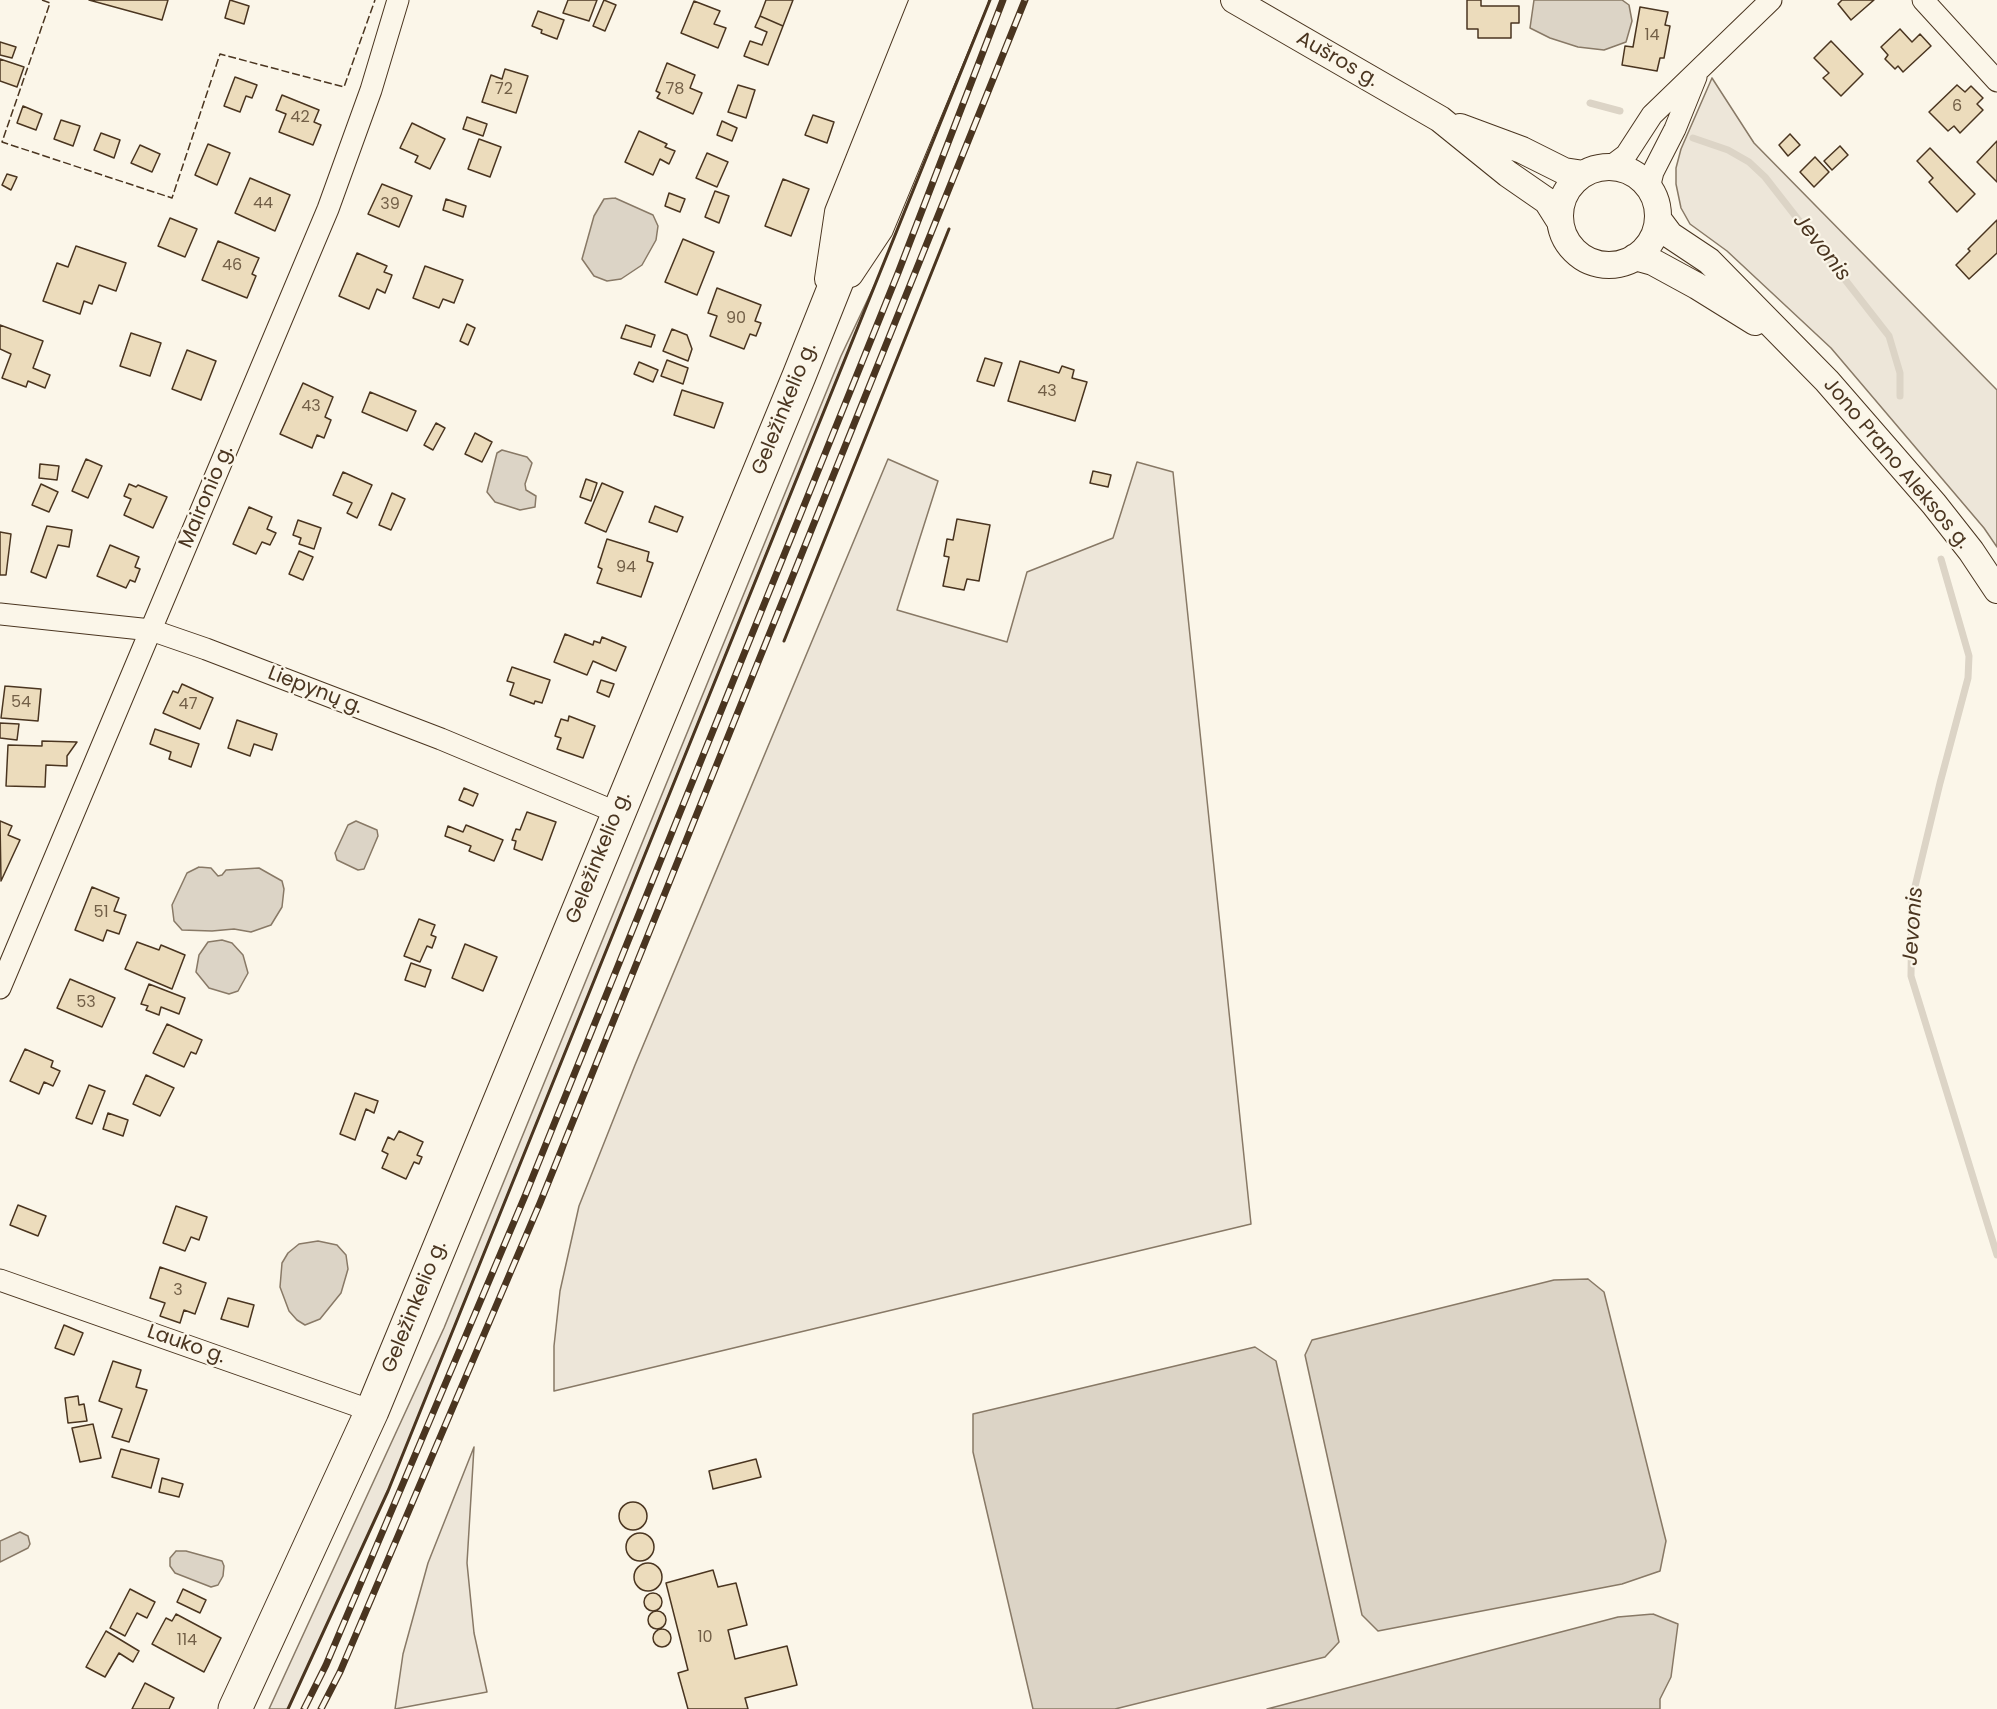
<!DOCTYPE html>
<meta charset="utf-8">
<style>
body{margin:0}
canvas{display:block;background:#fbf6e9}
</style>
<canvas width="1997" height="1709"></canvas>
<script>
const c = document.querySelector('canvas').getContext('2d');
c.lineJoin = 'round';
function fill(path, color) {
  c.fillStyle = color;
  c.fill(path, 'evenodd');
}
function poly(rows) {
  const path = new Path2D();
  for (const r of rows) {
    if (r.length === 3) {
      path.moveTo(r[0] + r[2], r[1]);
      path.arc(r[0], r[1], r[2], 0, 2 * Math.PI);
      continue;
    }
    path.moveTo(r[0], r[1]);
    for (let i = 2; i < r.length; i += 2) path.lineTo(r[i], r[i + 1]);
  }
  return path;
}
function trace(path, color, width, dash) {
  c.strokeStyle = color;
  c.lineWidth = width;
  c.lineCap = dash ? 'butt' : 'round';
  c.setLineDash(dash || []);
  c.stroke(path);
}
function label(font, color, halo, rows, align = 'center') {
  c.font = font + ' Poppins,sans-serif';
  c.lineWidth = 4.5;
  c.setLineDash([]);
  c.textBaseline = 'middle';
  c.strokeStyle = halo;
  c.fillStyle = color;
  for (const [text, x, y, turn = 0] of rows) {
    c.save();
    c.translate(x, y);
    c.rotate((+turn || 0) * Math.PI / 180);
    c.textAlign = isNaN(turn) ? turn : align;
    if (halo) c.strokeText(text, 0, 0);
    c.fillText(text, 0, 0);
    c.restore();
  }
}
const green = poly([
 [1712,78,1754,143,1997,390,1997,547,1984,528,1831,348,1727,251,1690,224,1681,208,1676,184,1676,168,1681,149,1712,78],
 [875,284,388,1491,288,1709,269,1709,444,1328,841,356,875,284],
 [888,459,938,481,897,610,1007,642,1027,572,1113,538,1137,462,1173,472,1251,1224,554,1391,554,1346,560,1291,579,1206,635,1065,888,459],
 [474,1447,467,1563,474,1633,487,1692,395,1709,403,1654,428,1563,474,1447]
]);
fill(green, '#ede6d9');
trace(green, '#887966', 1.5);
const water = poly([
 [1534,0,1622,0,1629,5,1632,21,1626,42,1604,50,1578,47,1550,38,1530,28,1534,0],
 [615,198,653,215,658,226,656,240,642,265,621,279,607,281,594,276,582,259,594,216,604,199,615,198],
 [502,450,527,457,532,463,525,484,526,490,536,496,535,507,520,510,495,502,487,492,497,453,502,450],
 [356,821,377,830,378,836,364,869,358,870,337,860,335,853,348,825,356,821],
 [199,867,211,868,218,876,222,875,226,870,259,868,282,881,284,889,282,907,271,925,251,932,234,929,212,931,182,930,174,921,172,905,187,873,199,867],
 [222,940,232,943,243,955,248,973,238,991,229,994,209,988,196,972,199,955,208,942,222,940],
 [318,1241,337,1245,346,1255,348,1269,341,1293,320,1319,305,1325,297,1320,289,1311,280,1287,282,1263,288,1253,299,1244,318,1241],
 [1588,1279,1604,1292,1666,1541,1660,1571,1622,1584,1378,1631,1362,1615,1305,1355,1312,1340,1554,1280,1588,1279],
 [1255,1347,1276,1361,1339,1642,1325,1657,1115,1709,1033,1709,973,1452,973,1414,1255,1347],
 [20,1532,28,1536,30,1544,28,1548,0,1562,0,1541,20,1532],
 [176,1551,186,1551,222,1561,224,1566,223,1576,218,1585,211,1587,175,1573,170,1566,170,1558,176,1551],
 [1653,1614,1678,1624,1671,1677,1660,1699,1660,1709,1267,1709,1618,1617,1653,1614]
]);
fill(water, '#dcd4c6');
trace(water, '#887966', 1.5);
trace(poly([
 [1590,103,1620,111],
 [1693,138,1728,150,1749,162,1765,177,1889,336,1900,373,1900,396],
 [1941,559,1969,656,1968,678,1940,783,1912,899,1911,976,1997,1255]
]), '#dcd4c6', 7);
const building = poly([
 [89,0,168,0,162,20,89,0],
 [230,0,249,6,244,24,225,18,230,0],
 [568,0,597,0,589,21,563,13,568,0],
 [604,0,616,5,605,31,593,26,604,0],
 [766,0,793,0,783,26,760,16,766,0],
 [1467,0,1481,0,1481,6,1519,6,1519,23,1511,23,1511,38,1478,38,1478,29,1467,29,1467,0],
 [1842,0,1874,0,1851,20,1838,4,1842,0],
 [694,1,720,11,714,24,726,28,718,48,681,33,694,1],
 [1640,7,1668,12,1665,25,1670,26,1664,58,1660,58,1657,71,1622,65,1625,46,1633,47,1640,7],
 [538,11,564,20,557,39,541,33,542,30,532,26,538,11],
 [760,16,783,26,768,65,744,56,750,41,762,45,767,32,755,27,760,16],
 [1900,29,1912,42,1920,34,1931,46,1903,72,1898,66,1895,69,1885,59,1888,55,1881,47,1900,29],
 [1831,41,1863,74,1841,96,1823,78,1829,73,1814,58,1831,41],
 [0,42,16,47,12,58,0,55,0,42],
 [0,59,24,67,17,87,0,81,0,59],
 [667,63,695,75,690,88,702,93,693,114,657,98,660,93,656,91,667,63],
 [505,69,528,76,516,113,482,102,491,75,502,79,505,69],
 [235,77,257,85,252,98,246,96,240,112,224,106,235,77],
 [738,85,755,90,746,118,728,112,738,85],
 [1957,85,1965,92,1971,86,1983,98,1977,104,1983,110,1960,133,1954,126,1948,131,1929,112,1957,85],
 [282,95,319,110,314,122,321,125,313,145,279,132,286,114,276,110,282,95],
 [23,106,42,114,36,130,17,123,23,106],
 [813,115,834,122,827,143,805,135,813,115],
 [467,117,487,124,483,136,463,129,467,117],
 [61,120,80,126,73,146,54,139,61,120],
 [722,121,737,128,732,141,717,135,722,121],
 [412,123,445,139,430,169,415,162,418,156,400,148,412,123],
 [639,131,667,144,665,147,675,151,669,164,660,159,653,175,625,162,639,131],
 [101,133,120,140,114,158,94,150,101,133],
 [1790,134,1800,145,1788,156,1779,145,1790,134],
 [479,139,501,147,490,177,468,169,479,139],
 [1997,141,1997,182,1977,162,1997,141],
 [208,144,230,153,217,185,195,175,208,144],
 [140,145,160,154,152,172,131,163,140,145],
 [1840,146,1848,155,1832,170,1824,161,1840,146],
 [1930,148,1975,194,1957,212,1929,182,1933,178,1917,161,1930,148],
 [707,153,728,162,717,187,696,178,707,153],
 [1815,157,1829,172,1814,187,1800,172,1815,157],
 [7,174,17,177,11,190,2,185,7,174],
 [250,178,290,195,275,231,235,213,250,178],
 [783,179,809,189,791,236,765,226,783,179],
 [382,184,412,196,399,227,368,214,382,184],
 [715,191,729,196,719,223,705,217,715,191],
 [669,193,685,199,680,212,665,206,669,193],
 [446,199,466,206,463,217,443,210,446,199],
 [170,218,197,229,185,257,158,246,170,218],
 [1997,220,1997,253,1969,279,1956,265,1970,251,1968,249,1997,220],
 [683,239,714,252,697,295,665,282,683,239],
 [218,241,259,258,252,274,256,276,247,298,202,280,218,241],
 [76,246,126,263,116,291,99,285,92,304,84,301,80,314,43,301,57,263,68,267,76,246],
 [357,253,387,266,384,272,392,275,385,293,377,289,369,309,339,296,357,253],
 [425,266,463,280,454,303,443,299,439,308,413,298,425,266],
 [717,288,761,305,755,321,761,323,756,336,750,334,744,349,710,336,717,316,708,313,717,288],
 [467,324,475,328,468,345,460,341,467,324],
 [0,325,43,341,33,368,50,375,45,388,28,381,26,387,2,378,11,354,0,349,0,325],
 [626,325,655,335,651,347,621,338,626,325],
 [672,329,687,335,692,349,688,361,663,351,672,329],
 [131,333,161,343,150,376,120,366,131,333],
 [187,350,216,361,201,400,172,389,187,350],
 [985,358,1002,363,994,386,977,381,985,358],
 [667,360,688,368,683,384,661,376,667,360],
 [1020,361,1059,373,1062,366,1074,370,1072,378,1087,382,1075,421,1008,401,1020,361],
 [639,362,658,370,653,382,634,374,639,362],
 [303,383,333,397,325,417,331,420,324,438,317,435,312,448,280,434,303,383],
 [682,390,723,403,714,428,674,415,682,390],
 [370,392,416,411,407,431,362,412,370,392],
 [436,423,445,428,433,450,424,445,436,423],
 [475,433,492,442,482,462,465,454,475,433],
 [86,459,102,466,88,498,72,491,86,459],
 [40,464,59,466,57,480,39,478,40,464],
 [1093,471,1111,475,1108,487,1090,483,1093,471],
 [343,472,372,485,357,518,347,513,352,503,333,495,343,472],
 [586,479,597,483,591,501,580,497,586,479],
 [602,483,623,492,606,532,585,523,602,483],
 [41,484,58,492,49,512,32,505,41,484],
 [129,484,136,487,138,485,167,497,153,528,124,515,131,499,124,496,129,484],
 [392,493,405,499,391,530,379,525,392,493],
 [655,506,683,517,677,532,649,522,655,506],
 [249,507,272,517,267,529,276,533,270,545,262,542,256,554,233,544,249,507],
 [957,519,990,525,979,581,967,579,964,590,943,586,949,557,944,556,947,539,953,540,957,519],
 [298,520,321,528,314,549,299,544,301,538,293,535,298,520],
 [47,526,72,530,69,547,58,545,46,578,31,572,47,526],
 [0,532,11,534,6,575,0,575,0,532],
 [607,539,649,552,647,561,653,563,641,597,597,583,602,569,598,567,607,539],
 [110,545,139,557,135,567,140,569,135,582,130,580,126,588,97,576,110,545],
 [299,551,313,557,303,580,289,574,299,551],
 [565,634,593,645,594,641,600,643,602,637,626,647,616,671,593,661,587,675,554,662,565,634],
 [512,667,550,680,542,703,535,701,534,704,510,695,514,683,507,681,512,667],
 [601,680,614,684,609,697,597,692,601,680],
 [182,684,213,698,200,729,163,713,173,691,178,693,182,684],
 [5,686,41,689,38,721,1,718,5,686],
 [569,716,595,726,583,758,557,749,561,738,555,736,561,719,568,721,569,716],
 [237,720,277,734,272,750,254,744,250,756,228,748,237,720],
 [0,723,19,724,17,740,0,738,0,723],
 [155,729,199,744,191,767,169,759,171,752,150,744,155,729],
 [42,741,77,742,67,756,67,766,46,765,45,787,6,786,8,745,42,746,42,741],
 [464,788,478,794,473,806,459,800,464,788],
 [527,812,556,822,542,860,514,849,516,841,512,840,516,829,520,830,527,812],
 [0,821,12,826,8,835,20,840,1,881,0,821],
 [466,825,503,840,494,861,469,851,471,846,445,836,448,826,463,832,466,825],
 [92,887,119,898,114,911,126,915,119,934,107,930,103,941,75,930,92,887],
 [419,919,435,925,431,935,436,937,432,948,427,946,420,962,404,956,419,919],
 [137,942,159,950,161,945,185,955,172,989,125,969,137,942],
 [465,944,497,957,483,991,452,978,465,944],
 [411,963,431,970,425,987,405,980,411,963],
 [70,979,115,998,102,1027,57,1008,70,979],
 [149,984,185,998,179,1014,161,1007,159,1015,146,1010,148,1006,141,1004,149,984],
 [167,1024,202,1040,196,1054,191,1052,184,1067,153,1053,167,1024],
 [25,1049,53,1061,51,1067,60,1071,53,1086,44,1082,39,1094,10,1081,25,1049],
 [146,1075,174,1088,160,1116,133,1104,146,1075],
 [89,1085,105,1091,92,1124,76,1118,89,1085],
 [355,1093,378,1101,374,1113,366,1109,355,1140,340,1134,355,1093],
 [108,1113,128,1120,123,1136,103,1129,108,1113],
 [399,1131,423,1142,417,1155,422,1157,419,1164,414,1162,406,1179,382,1168,388,1154,382,1151,388,1137,394,1140,399,1131],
 [18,1205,46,1216,38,1236,10,1225,18,1205],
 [176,1206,207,1217,199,1240,191,1237,185,1251,163,1243,176,1206],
 [160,1267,206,1283,195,1314,184,1310,180,1323,160,1316,165,1303,150,1298,160,1267],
 [228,1298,254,1305,248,1327,221,1319,228,1298],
 [64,1325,83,1333,74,1355,55,1348,64,1325],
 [113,1361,141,1370,136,1387,147,1390,129,1442,112,1437,122,1409,99,1401,113,1361],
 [78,1396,79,1405,84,1404,87,1421,68,1423,65,1398,78,1396],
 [93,1424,101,1458,80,1462,72,1428,93,1424],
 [121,1449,159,1459,151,1488,112,1477,121,1449],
 [756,1459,761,1477,713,1489,709,1471,756,1459],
 [162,1478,183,1484,179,1497,159,1492,162,1478],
 [633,1516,14],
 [640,1547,14],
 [648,1577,14],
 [713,1570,718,1587,736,1583,747,1625,728,1630,735,1659,787,1646,797,1685,745,1698,748,1709,688,1709,678,1673,688,1670,666,1583,713,1570],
 [130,1589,155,1602,147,1618,137,1613,125,1636,110,1628,130,1589],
 [183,1589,206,1600,200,1613,177,1602,183,1589],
 [653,1602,9],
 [657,1620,9],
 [176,1614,221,1638,204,1672,152,1644,166,1618,172,1621,176,1614],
 [662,1638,9],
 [106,1631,139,1651,133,1662,119,1653,105,1677,86,1667,106,1631],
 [145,1683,174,1698,169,1709,132,1709,145,1683]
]);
fill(building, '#ecdcbc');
trace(building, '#4a3520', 1.5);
const minor = poly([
 [1923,0,1997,81],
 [1610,167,1626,155,1652,115,1771,0],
 [1649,188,1653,172,1675,129,1696,77],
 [0,614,151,630,206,649,441,739,618,813],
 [0,988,328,209,371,90,398,0],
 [0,1280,372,1411]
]);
const tertiary = poly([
 [1234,0,1440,119,1508,174,1547,201,1559,220],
 [1460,127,1522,150,1564,171,1584,174],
 [1609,216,49],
 [1658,219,1670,235,1709,261,1827,381,1934,504,1971,551,1997,590],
 [1635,257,1653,262,1697,286,1755,322],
 [850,274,880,229,975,0],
 [828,279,838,212,923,0]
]);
const primary = poly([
 [235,1709,372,1411,799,376,949,0]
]);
trace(minor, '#4a3520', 23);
trace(tertiary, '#4a3520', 28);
trace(primary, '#4a3520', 35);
trace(minor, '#fbf6e9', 21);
trace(tertiary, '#fbf6e9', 26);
trace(primary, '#fbf6e9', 33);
const rail = poly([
 [304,1709,326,1665,525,1196,898,273,1003,0],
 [321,1709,340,1672,540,1203,1025,0]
]);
trace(rail, '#4a3520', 7);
trace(rail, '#fbf6e9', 4.5, [14]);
trace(poly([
 [42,0,50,3,2,142,172,198,220,54,344,87,375,0]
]), '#4a3520', 1.5, [8, 3]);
trace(poly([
 [784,641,949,229],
 [288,1709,388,1491,990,0]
]), '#4a3520', 3);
label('16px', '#725f47', null, [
 ["14",1652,36],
 ["72",504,90],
 ["78",675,90],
 ["6",1957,107],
 ["42",300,118],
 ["44",263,204],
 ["39",390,205],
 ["46",232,266],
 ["90",736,319],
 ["43",1047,392],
 ["43",311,407],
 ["94",626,568],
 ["54",21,703],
 ["47",188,705],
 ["51",101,913],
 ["53",86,1003],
 ["3",178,1291],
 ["10",705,1638],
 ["114",187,1641]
]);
label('20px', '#4a3520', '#fbf6e9', [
 ["Aušros g.",1337,60,30],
 ["Geležinkelio g.",785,409,-68],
 ["Jono Prano Aleksos g.",1896,464,50],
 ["Maironio g.",207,497,-67],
 ["Liepynų g.",315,691,21],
 ["Geležinkelio g.",599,858,-68],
 ["Geležinkelio g.",415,1307,-68],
 ["Lauko g.",186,1345,19]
]);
label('italic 21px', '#4a3520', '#fbf6e9', [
 ["Jevonis",1821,248,52],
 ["Jevonis",1914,926,-86]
]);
</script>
